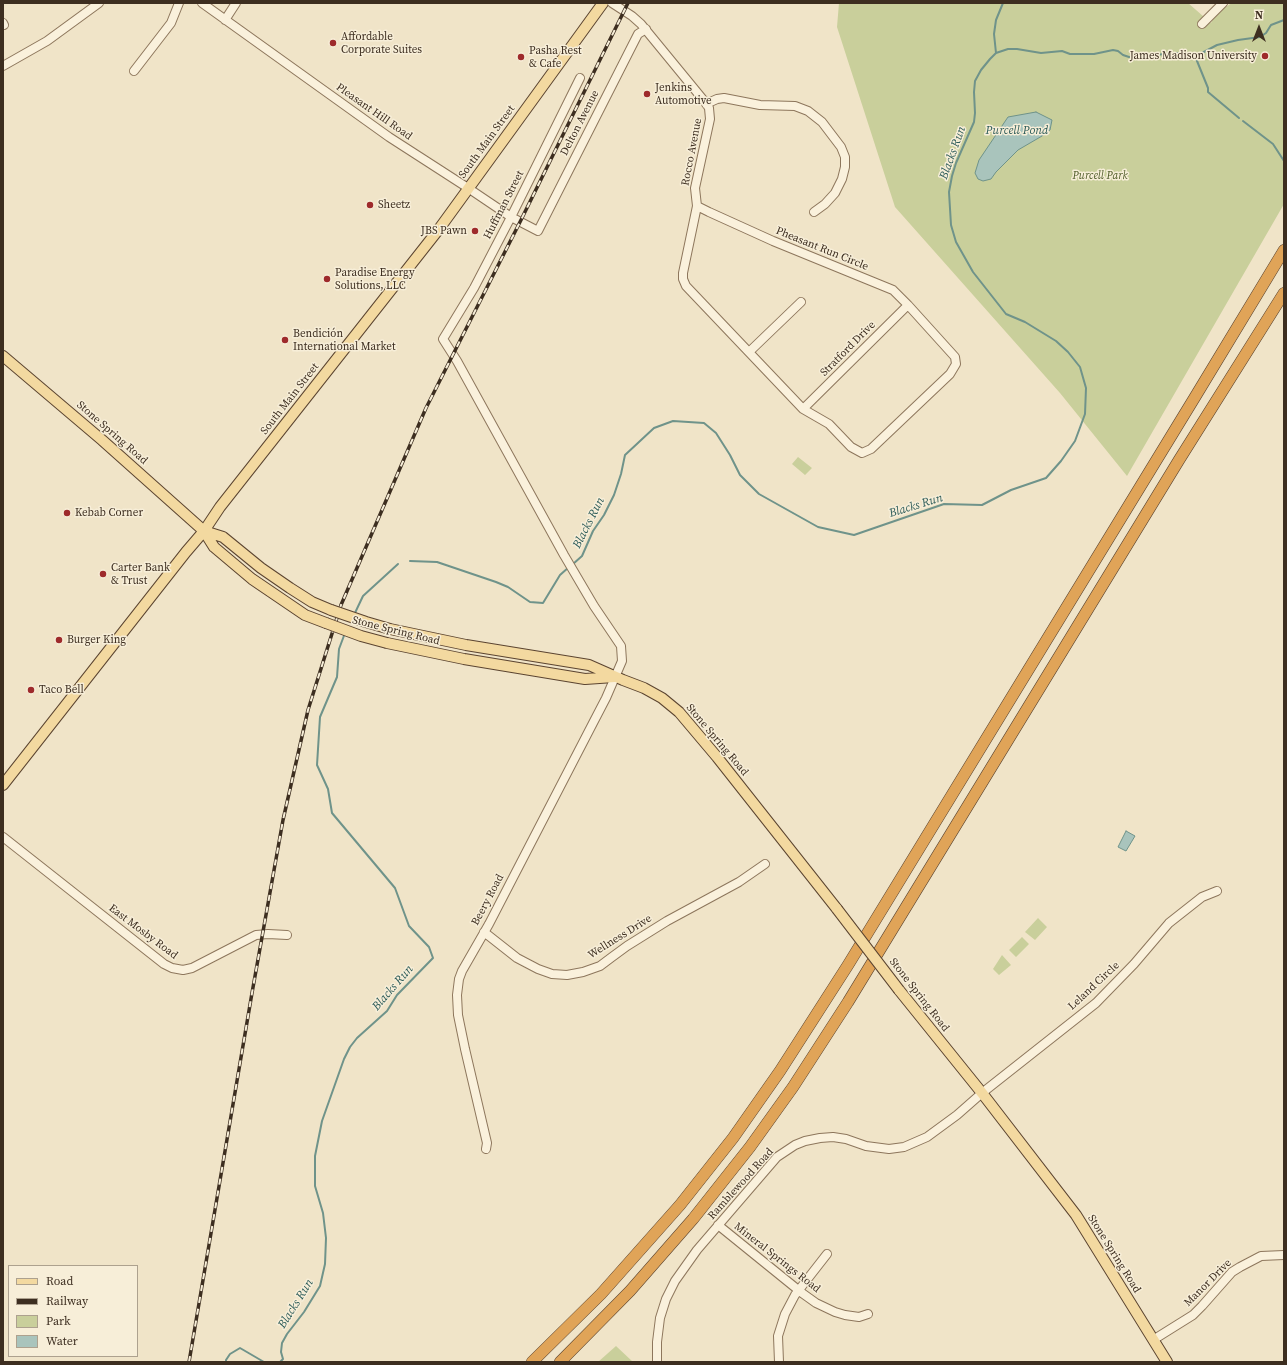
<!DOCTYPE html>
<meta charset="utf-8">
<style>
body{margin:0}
#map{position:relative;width:1287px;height:1365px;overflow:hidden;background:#f0e4c8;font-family:"Source Serif 4",serif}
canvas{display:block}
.frame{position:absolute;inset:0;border:4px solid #3d2e20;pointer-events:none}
.legend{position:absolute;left:8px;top:1265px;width:130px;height:92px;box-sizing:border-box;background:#f7eed8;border:1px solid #ada18e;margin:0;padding:5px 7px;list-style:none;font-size:12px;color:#3d2e20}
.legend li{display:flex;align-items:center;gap:8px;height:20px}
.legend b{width:20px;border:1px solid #ada18e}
.north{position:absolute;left:1239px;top:8px;width:40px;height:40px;-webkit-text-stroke:3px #f7eed8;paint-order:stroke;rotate:0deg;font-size:11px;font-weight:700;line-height:16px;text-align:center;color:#3d2e20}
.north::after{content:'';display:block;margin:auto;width:14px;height:18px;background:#3d2e20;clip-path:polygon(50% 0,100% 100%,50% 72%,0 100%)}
</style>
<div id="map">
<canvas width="1287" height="1365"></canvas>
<div class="frame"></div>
<ul class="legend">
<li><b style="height:5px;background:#f3d9a0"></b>Road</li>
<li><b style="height:5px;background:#3d2e20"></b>Railway</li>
<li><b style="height:11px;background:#c9cf9b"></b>Park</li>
<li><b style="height:11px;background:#a9c4bc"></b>Water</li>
</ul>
<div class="north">N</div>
</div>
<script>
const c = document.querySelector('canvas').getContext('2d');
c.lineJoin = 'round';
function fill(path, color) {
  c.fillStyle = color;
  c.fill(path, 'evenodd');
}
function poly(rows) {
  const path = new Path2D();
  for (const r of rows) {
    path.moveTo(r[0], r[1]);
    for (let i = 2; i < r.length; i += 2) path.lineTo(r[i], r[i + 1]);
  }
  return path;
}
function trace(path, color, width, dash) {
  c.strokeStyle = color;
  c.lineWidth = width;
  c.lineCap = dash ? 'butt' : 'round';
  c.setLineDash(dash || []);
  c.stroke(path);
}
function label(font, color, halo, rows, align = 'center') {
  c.font = font + ' "Source Serif 4",serif';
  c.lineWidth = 3;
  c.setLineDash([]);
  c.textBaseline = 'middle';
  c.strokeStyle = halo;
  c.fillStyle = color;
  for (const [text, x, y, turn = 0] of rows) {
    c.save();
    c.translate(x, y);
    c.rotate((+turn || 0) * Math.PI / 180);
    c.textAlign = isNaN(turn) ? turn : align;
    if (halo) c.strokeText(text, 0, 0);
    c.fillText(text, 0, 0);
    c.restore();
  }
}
fill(poly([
 [839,3,1188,3,1211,23,1216,13,1232,3,1284,3,1284,204,1127,476,1060,393,895,207,837,27],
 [798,457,812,468,805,475,792,464],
 [1038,918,1047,927,1035,940,1025,932],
 [1022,937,1029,944,1016,957,1009,950],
 [1002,955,1011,965,999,975,993,969],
 [616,1346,633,1362,598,1362]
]), '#c9cf9b');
const water = poly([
 [1036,112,1052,120,1050,130,1042,136,1018,150,996,172,991,179,983,181,978,179,975,173,979,160,1008,117,1036,112],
 [1126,831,1135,836,1126,851,1118,847,1126,831]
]);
fill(water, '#a9c4bc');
trace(water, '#6f938a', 1);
trace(poly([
 [996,53,1008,49,1017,49,1041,53,1062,51,1070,54,1094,54,1113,50,1118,51,1123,55,1129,57,1178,53],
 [1189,54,1195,56,1200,54,1217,45,1238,40,1260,37,1266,33,1271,25,1284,20],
 [1195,56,1208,88,1208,92,1239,118],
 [1243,121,1273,144,1284,161],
 [410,561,437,562,496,582,508,587,530,602,543,603,560,575,569,567],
 [573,564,582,556,593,531,604,515,614,495,621,474,625,455,654,428,673,421,704,423,716,433,730,455,740,475,759,494,818,527,854,535,944,504,982,505,1011,490,1046,478,1061,461,1075,441,1085,414,1086,388,1080,367,1068,352,1056,341,1025,322,1006,314,973,272,956,242,951,225,949,192,952,176,956,163,974,122,975,113,974,92,975,81,981,70,990,59,996,53,994,34,996,20,1003,3],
 [354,615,363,596,398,564],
 [226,1362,226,1360,230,1354,240,1348,264,1362],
 [280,1362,283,1359,281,1352,282,1343,287,1334,304,1312,320,1286,325,1264,326,1238,323,1213,315,1186,315,1156,322,1121,344,1059,350,1047,357,1038,387,1011,397,995,433,958,429,947,409,926,395,888,332,813,328,789,317,765,320,717,337,677,339,649,345,633]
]), '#6f938a', 2);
const minor = poly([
 [202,3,389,137,468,188,511,217,538,231,638,34,646,29],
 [612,3,632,16,641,24,705,102,709,108,710,119,695,188,697,206],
 [225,20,236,3],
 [3,23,4,25],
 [1202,24,1223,3],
 [3,66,47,41,99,3],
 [134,71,171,23,179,3],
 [706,104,717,99,724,98,760,105,795,106,808,111,822,122,841,147,845,157,845,167,842,179,835,193,825,204,814,212],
 [697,206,709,212,773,241,893,290,908,305,955,357,956,364,950,374,871,449,862,453,851,447,829,424,803,409,686,286,683,279,683,273,697,206],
 [749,352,801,302],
 [803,409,908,305],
 [3,837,164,964,172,968,183,970,192,968,256,935,268,934,287,935],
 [484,932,517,958,538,969,552,974,567,975,583,972,600,966,612,957,627,946,667,921,739,882,765,864],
 [486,1149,487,1143,465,1049,458,1015,457,995,459,979,462,971,489,924,593,723,606,698,622,661,621,646,594,606,564,555,457,361,443,339,474,288,511,217,580,78],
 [718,1225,802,1293,816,1303,835,1312,845,1315,859,1317,868,1314],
 [1153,1340,1193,1315,1202,1306,1232,1272,1240,1267,1261,1256,1284,1255],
 [657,1362,657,1342,660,1318,666,1299,675,1281,697,1250,777,1157,795,1145,805,1141,820,1138,833,1137,846,1139,866,1146,889,1149,904,1147,927,1137,957,1115,982,1093,1096,1003,1134,964,1169,923,1202,897,1217,891],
 [779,1362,778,1336,785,1314,795,1295,827,1254]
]);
const major = poly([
 [3,356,102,440,204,531,214,547,252,579,305,615,326,623],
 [204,531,223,537,261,568,290,588,312,602,331,610],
 [390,629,466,645,589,665,623,680,644,688,662,698,679,712,717,757,837,909],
 [387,643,464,659,585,679,614,677],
 [3,785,186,552,204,531,220,507,439,229,603,3],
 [899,990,982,1093,1076,1215,1167,1362]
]);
const highway = poly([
 [532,1362,601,1294,680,1205,733,1138,780,1071,848,965,1195,397,1284,250],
 [560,1362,630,1291,693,1219,750,1147,793,1087,848,1002,1179,460,1284,293]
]);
trace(minor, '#8d765c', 10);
trace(major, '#5b4430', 12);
trace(highway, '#5b4430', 12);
trace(minor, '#faf1dc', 8);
trace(major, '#f3d9a0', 10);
trace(highway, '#e0a458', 11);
const rail = poly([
 [189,1362,252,993,283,820,308,710,341,605,426,408,520,222,628,3]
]);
trace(rail, '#3d2e20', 3.5);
trace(rail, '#f7eed8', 2, [6]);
const majorBridge = poly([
 [331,610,366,622,390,629],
 [326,623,361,636,387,643],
 [837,909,899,990]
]);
trace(majorBridge, '#5b4430', 12, []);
trace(majorBridge, '#f3d9a0', 10);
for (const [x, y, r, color] of [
 [333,43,4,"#9e2a2b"],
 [1265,56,4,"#9e2a2b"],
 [521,57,4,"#9e2a2b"],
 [647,94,4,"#9e2a2b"],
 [370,205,4,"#9e2a2b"],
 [475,231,4,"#9e2a2b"],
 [327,279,4,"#9e2a2b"],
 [285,340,4,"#9e2a2b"],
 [67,513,4,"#9e2a2b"],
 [103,574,4,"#9e2a2b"],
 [59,640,4,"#9e2a2b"],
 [31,690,4,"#9e2a2b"]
]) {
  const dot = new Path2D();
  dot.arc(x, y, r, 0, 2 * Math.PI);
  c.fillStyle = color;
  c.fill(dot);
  trace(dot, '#f7eed8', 1.5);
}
label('11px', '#3d2e20', '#f7eed8', [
 ["Affordable",341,37],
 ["Corporate Suites",341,50],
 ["Pasha Rest",529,51],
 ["& Cafe",529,64],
 ["James Madison University",1257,56,"right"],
 ["Jenkins",655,88],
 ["Automotive",655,101],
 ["Sheetz",378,205],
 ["JBS Pawn",467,231,"right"],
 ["Paradise Energy",335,273],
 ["Solutions, LLC",335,286],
 ["Bendición",293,334],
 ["International Market",293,347],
 ["Kebab Corner",75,513],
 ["Carter Bank",111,568],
 ["& Trust",111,581],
 ["Burger King",67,640],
 ["Taco Bell",39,690]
], 'left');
label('11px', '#3d2e20', '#f7eed8', [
 ["Pleasant Hill Road",374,112,35],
 ["Delton Avenue",580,123,-63],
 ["South Main Street",487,142,-54],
 ["Rocco Avenue",692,152,-79],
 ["Huffman Street",504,205,-63],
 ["Pheasant Run Circle",822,249,22],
 ["Stratford Drive",848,349,-45],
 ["South Main Street",290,399,-52],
 ["Stone Spring Road",112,433,41],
 ["Stone Spring Road",396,631,14],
 ["Stone Spring Road",717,740,50],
 ["Beery Road",488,900,-62],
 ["East Mosby Road",143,932,37],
 ["Wellness Drive",620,937,-32],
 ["Leland Circle",1094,986,-43],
 ["Stone Spring Road",919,995,52],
 ["Ramblewood Road",741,1184,-48],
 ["Stone Spring Road",1114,1254,58],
 ["Mineral Springs Road",777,1258,38],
 ["Manor Drive",1208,1283,-45]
]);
label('italic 11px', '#4d5a26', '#f7eed8', [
 ["Purcell Park",1100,176]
]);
label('italic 12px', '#2f5d5a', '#f7eed8', [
 ["Purcell Pond",1017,131],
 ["Blacks Run",953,153,-70],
 ["Blacks Run",916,506,-17],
 ["Blacks Run",589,523,-63],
 ["Blacks Run",393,988,-49],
 ["Blacks Run",296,1304,-58]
]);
</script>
